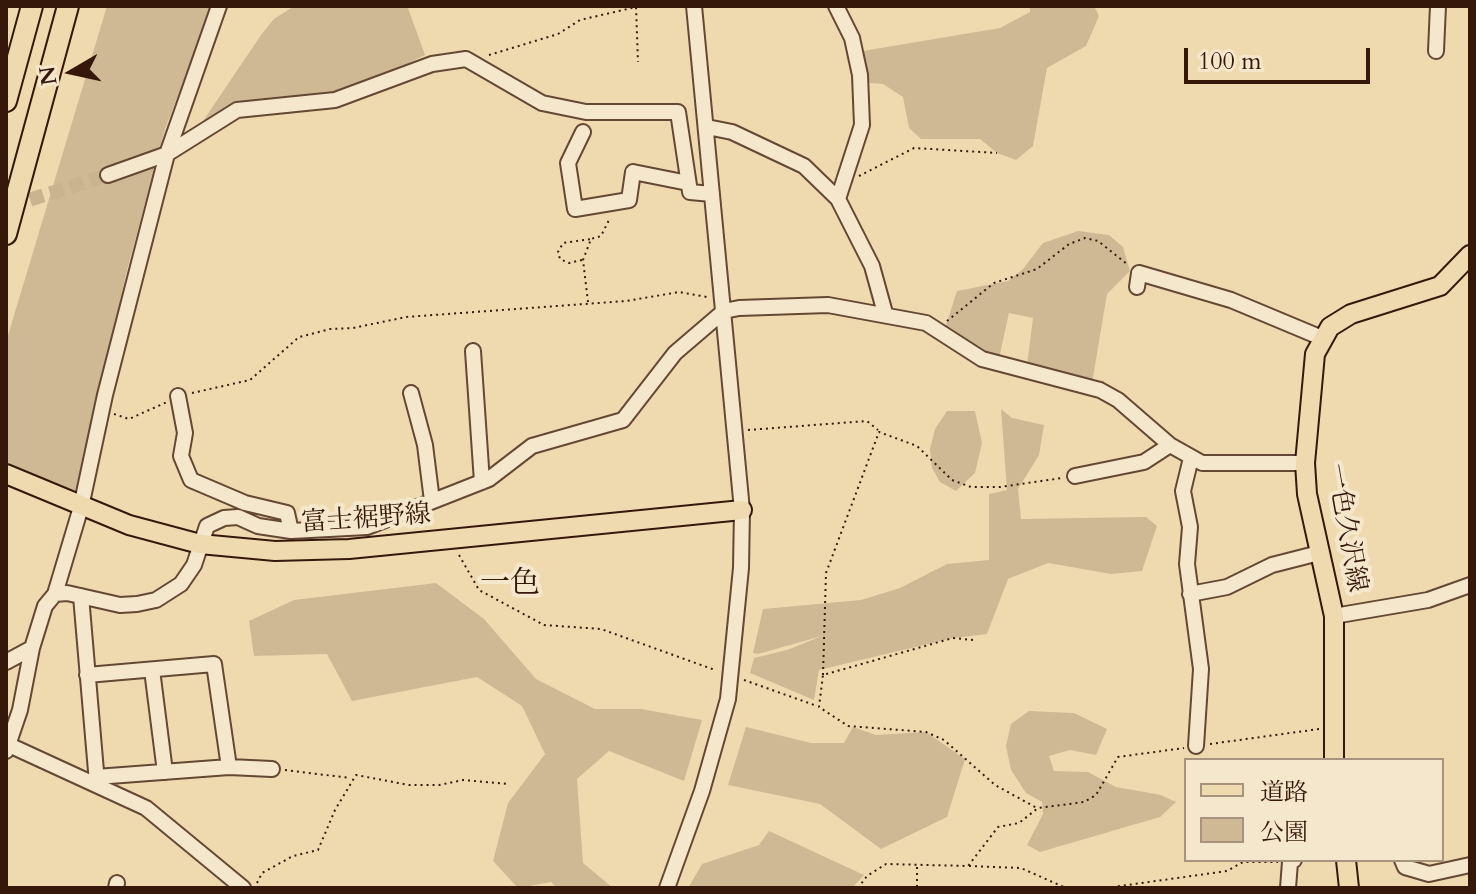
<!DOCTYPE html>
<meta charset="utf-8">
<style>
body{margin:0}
#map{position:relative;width:1476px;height:894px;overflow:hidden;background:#efdab0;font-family:Cardo,"Noto Serif JP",serif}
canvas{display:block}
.frame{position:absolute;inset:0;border:8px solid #35180a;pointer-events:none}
.legend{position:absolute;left:1184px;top:758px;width:260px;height:104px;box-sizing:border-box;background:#f5e7cc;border:2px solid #a8947e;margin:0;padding:10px 14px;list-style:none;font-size:24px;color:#35180a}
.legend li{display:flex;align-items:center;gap:16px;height:40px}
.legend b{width:40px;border:2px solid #a8947e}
.north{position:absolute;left:32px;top:32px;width:80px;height:80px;-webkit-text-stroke:6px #f5e7cc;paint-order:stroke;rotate:261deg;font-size:22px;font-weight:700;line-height:32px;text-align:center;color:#35180a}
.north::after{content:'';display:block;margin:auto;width:28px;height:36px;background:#35180a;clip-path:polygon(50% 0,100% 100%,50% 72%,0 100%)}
.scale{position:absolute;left:1184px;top:48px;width:186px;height:36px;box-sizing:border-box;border:4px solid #35180a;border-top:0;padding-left:10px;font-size:24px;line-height:28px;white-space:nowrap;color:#35180a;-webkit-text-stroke:6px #f5e7cc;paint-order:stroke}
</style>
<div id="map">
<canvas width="1476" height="894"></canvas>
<div class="frame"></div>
<ul class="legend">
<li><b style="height:10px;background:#efdab0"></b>道路</li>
<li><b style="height:22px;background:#cfb994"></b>公園</li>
</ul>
<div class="north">N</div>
<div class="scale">100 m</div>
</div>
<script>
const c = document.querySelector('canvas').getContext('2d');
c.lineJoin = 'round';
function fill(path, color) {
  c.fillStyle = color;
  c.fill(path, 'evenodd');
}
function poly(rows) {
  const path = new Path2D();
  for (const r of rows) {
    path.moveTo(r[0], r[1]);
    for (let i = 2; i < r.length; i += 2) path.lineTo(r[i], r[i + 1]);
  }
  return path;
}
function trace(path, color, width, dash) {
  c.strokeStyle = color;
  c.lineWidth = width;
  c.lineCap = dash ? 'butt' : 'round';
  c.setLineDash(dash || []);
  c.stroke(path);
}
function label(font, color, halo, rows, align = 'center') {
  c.font = font + ' Cardo,"Noto Serif JP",serif';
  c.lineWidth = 8;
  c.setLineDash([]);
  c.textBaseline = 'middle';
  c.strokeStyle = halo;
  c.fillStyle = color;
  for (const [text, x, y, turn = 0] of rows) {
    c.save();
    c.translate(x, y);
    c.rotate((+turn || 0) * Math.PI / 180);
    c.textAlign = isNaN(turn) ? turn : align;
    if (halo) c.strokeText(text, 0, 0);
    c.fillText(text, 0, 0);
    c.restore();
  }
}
fill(poly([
 [107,6,212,6,165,129,126,274,79,492,6,465,6,342],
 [294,6,403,6,408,8,425,55,335,100,260,107,203,121,261,35,274,19],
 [1030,6,1094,6,1099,16,1086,46,1047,68,1033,146,1016,160,997,153,980,139,921,139,909,128,903,97,883,84,870,83,860,75,863,51,1000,28,1030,12],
 [1078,231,1109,235,1123,247,1130,271,1107,294,1092,383,1027,365,1033,318,1009,313,998,363,944,331,957,291,1008,281,1023,269,1043,243],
 [1001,409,1012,418,1044,425,1039,455,1018,489,1021,519,1146,517,1157,526,1142,571,1111,574,1048,563,1008,579,987,634,953,638,819,670,814,700,750,673,754,658,787,650,822,636,758,654,753,653,763,609,861,600,900,588,947,564,989,560,989,494,1007,490],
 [947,411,975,411,982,443,975,473,956,491,940,482,932,468,930,449,935,429],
 [436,583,484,619,536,679,595,709,641,709,702,720,684,781,609,751,577,779,583,863,613,888,557,888,551,882,518,888,493,861,508,803,545,754,522,706,477,677,352,701,327,654,254,656,249,621,294,600],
 [1029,711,1074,713,1107,729,1096,755,1070,750,1049,756,1054,771,1088,772,1116,787,1161,795,1176,802,1160,817,1040,852,1027,845,1043,814,1042,802,1026,793,1011,770,1006,746,1011,724],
 [746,727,811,743,844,743,853,727,876,735,926,732,965,759,947,817,881,849,820,804,728,785],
 [769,831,864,875,852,888,688,888,702,864,759,845]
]), '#cfb994');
trace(poly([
 [10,206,108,175]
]), '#cab38f', 14, [14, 7]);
const minor = poly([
 [836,6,852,38,860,75,862,125,838,199,872,266,885,313],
 [1436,51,1438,6],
 [707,127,732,132,804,166,838,199],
 [583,132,568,163,575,209,629,200,633,172,688,183],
 [108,175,167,154,237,110,335,100,432,64,466,59,542,103,586,112,678,112,690,192,712,194],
 [1137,287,1139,273,1231,300,1322,338],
 [473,351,482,482],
 [411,393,425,445,432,501],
 [178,396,185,433,181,456,191,480,245,503,287,513,291,531],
 [1191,458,1183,491,1190,527,1187,564,1201,669,1196,746],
 [1075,476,1144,462,1170,445],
 [55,594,81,507,105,395,167,154,219,6],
 [1190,594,1227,587,1272,565,1319,553],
 [81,596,97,783],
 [1334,616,1428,600,1470,585],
 [6,662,32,648,45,606,55,594,67,593,120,605,137,604,156,600,181,584,194,565,207,526,224,518,238,517,258,526,291,531,367,527,489,479,532,446,623,420,675,353,724,311,739,308,828,305,926,323,982,359,1100,390,1118,400,1170,445,1202,463,1305,463],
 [152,670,165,772],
 [87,675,214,664,229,767],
 [9,745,146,808,243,888],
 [6,751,20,710,32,648],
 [96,777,229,767,272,769],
 [1402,860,1405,867,1429,874,1470,865],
 [116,888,117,883],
 [667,888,702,791,728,699,741,568,742,510,694,6],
 [1288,888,1290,862,1294,860]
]);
const major = poly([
 [6,474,129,525,200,544,275,551,349,549,742,510],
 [1334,760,1334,616,1307,494,1305,463,1315,354,1330,327,1351,314,1440,286,1470,255],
 [1346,860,1349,888]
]);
const highway = poly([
 [6,101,32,6],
 [6,234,68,6]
]);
trace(minor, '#644834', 18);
trace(major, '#35180a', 22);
trace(highway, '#35180a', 24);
trace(poly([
 [489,55,558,34,580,20,636,7,638,62],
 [859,176,914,148,997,153],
 [582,260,569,263,560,259,558,252,563,243,591,239],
 [588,302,583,260,591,239,601,236,609,220],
 [947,321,994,283,1037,269,1069,244,1085,238,1098,241,1127,264],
 [192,393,250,380,299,337,330,329,353,328,406,317,626,301,679,292,707,297],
 [114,414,129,419,167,402],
 [748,430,867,421,878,430],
 [459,555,479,590,544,625,601,629,715,670],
 [973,640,953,638,823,675,819,707,848,726,926,732,944,740,995,785,1037,808],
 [823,675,826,573,879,432,917,446,952,480,971,487,1000,487,1062,478],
 [744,680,817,706],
 [1210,744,1319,729],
 [285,770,350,778],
 [969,866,1021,868,1066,888],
 [917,867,917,888],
 [257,883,262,873,293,856,318,850,335,810,356,775,409,785,439,785,463,780,509,784],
 [858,888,867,876,886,864,968,866,998,827,1019,823,1038,808,1084,802,1096,795,1118,757,1184,748],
 [1106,888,1227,871,1243,862,1278,862]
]), '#35180a', 2, [2, 4]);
trace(minor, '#f5e7cc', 14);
trace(major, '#efdab0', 18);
trace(highway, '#efdab0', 20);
label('26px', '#35180a', '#f5e7cc', [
 ["富士裾野線",366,520,-4],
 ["一色久沢線",1345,528,80]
]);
label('30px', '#35180a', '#f5e7cc', [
 ["一色",510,585]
]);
</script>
